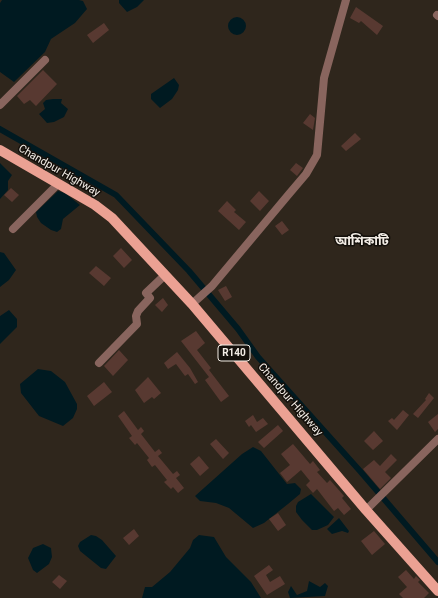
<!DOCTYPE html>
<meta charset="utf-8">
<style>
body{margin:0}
canvas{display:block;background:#2f261c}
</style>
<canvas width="438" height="598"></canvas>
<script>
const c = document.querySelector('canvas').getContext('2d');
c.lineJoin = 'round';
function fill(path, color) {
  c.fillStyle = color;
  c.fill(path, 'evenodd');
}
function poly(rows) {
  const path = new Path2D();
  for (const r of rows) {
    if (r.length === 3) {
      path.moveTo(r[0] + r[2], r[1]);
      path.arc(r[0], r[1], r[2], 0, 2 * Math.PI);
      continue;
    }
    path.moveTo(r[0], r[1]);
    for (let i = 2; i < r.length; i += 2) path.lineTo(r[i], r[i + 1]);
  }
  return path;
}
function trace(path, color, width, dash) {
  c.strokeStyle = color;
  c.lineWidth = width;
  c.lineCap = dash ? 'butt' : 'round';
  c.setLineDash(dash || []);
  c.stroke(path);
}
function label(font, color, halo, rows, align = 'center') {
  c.font = font + ' Roboto,"Noto Sans Bengali",sans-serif';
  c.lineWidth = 3;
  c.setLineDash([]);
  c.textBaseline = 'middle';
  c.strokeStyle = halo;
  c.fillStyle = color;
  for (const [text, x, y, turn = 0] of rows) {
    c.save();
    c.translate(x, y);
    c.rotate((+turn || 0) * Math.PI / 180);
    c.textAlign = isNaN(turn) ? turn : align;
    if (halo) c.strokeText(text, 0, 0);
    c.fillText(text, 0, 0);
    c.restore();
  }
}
fill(poly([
 [2,0,79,0,83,1,87,9,75,23,51,39,45,52,14,82,0,72,0,3],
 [119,0,144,0,137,7,127,12,119,3],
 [237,26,9],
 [174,78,179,85,178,90,172,99,160,108,151,99,151,94],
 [53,99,62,99,61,103,68,109,64,117,54,122,47,123,39,114,45,109,43,103,46,100],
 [0,163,12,175,8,181,8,190,0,199],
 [58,191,65,193,80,205,63,219,61,229,57,232,51,230,41,223,37,217,36,212],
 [0,252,4,253,16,270,9,280,0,287],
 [9,310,17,319,17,327,0,344,0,316],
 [38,369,51,371,65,382,77,404,77,409,73,418,63,426,39,416,21,393,20,384],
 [253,447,261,451,287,484,295,483,301,489,300,494,288,504,264,523,253,528,229,508,216,503,200,501,195,496,242,454],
 [311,494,334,517,328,525,317,530,312,530,302,520,296,512,296,506,298,502],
 [339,518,349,531,348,533,342,531,332,534,327,529],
 [91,535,96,536,102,540,116,556,106,569,101,568,80,551,78,546,80,542],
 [199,535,214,537,226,557,251,582,261,598,142,598,145,587,152,587,170,572,190,548,193,540],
 [43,544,51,548,52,557,49,564,37,573,33,570,28,558,33,548],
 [309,581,320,587,325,583,328,586,325,596,290,598,288,592,291,586,297,595,307,591]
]), '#001a21');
trace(poly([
 [0,129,116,195,189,271,238,329,258,357,360,471,438,562]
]), '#001a21', 6);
fill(poly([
 [356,7,383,26,377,35,361,21,359,23,350,18],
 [104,23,109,30,93,43,87,35],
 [43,70,57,84,36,106,30,100,24,104,17,96],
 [310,114,315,118,313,130,303,123],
 [355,133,361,139,346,151,341,146],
 [296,163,303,168,297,176,290,170],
 [11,188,19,195,12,202,4,195],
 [259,191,269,201,260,211,250,201],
 [227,201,236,210,234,212,246,222,239,230,218,211],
 [282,221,289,230,282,235,275,226],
 [121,248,132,260,124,268,113,256],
 [96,266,111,278,104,286,89,273],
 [226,286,232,297,225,301,218,290],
 [163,298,168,305,162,312,155,305],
 [196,331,205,343,197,350,211,368,209,370,229,396,221,402,205,380,209,377,181,341],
 [119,350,128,360,113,376,104,366],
 [177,352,190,368,198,382,195,384,188,374,185,376,176,364,168,369,164,363],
 [148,377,161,393,154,399,152,397,144,403,135,390],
 [104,382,112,392,94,406,87,396],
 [429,393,434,398,418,418,413,414,426,400,425,399],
 [403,410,409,415,397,430,388,421,392,418,394,420],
 [124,411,138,430,141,427,144,431,141,434,155,452,159,449,162,453,158,456,173,474,177,471,180,475,176,478,184,488,178,493,173,487,171,489,164,482,167,480,155,465,152,467,147,460,149,458,137,443,135,445,129,438,132,436,118,416],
 [438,414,438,429,435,432,428,422],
 [253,415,257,422,263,418,268,424,256,432,251,425,249,427,245,421],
 [278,425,283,431,264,448,258,442],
 [374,431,383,441,373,450,364,441],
 [216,439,229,453,223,459,210,444],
 [293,444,310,464,313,461,320,470,317,472,327,483,330,480,344,496,342,498,351,509,344,515,338,508,334,511,317,489,313,493,306,485,310,481,301,470,287,482,280,473,290,465,281,454],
 [391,454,397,460,385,472,391,478,380,489,363,469,374,460,380,466],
 [199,456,209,468,200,476,190,464],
 [278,513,286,525,278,531,269,519],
 [134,529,139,536,129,545,123,538],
 [374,531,385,544,372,555,361,541],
 [269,565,273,570,266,575,270,582,280,576,285,584,267,595,254,576],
 [406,570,414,579,416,576,420,580,418,582,429,593,424,598,403,598,399,594,407,587,398,577],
 [59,575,67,581,60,589,52,582]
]), '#583931');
trace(poly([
 [437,15,438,16],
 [0,105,45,60],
 [13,229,58,184],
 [192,304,212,286,289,194,306,174,317,155,324,78,346,0],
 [99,363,137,324,136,316,138,311,150,298,146,293,165,275],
 [366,510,438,439]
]), '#89655e', 8);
trace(poly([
 [0,150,95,205,112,218,192,304,366,510,438,591]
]), '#eba193', 10);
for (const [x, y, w] of [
 [234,353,32]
]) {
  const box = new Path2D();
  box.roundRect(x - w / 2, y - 8, w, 16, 3);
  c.fillStyle = '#14100b';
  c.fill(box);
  trace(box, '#f3ede6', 1);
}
label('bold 10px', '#f3ede6', null, [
 ["R140",234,353]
]);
label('11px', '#f3ede6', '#14100b', [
 ["Chandpur Highway",59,171,30],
 ["Chandpur Highway",290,400,49]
]);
label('bold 13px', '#f3ede6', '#14100b', [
 ["আশিকাটি",362,242]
]);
</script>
